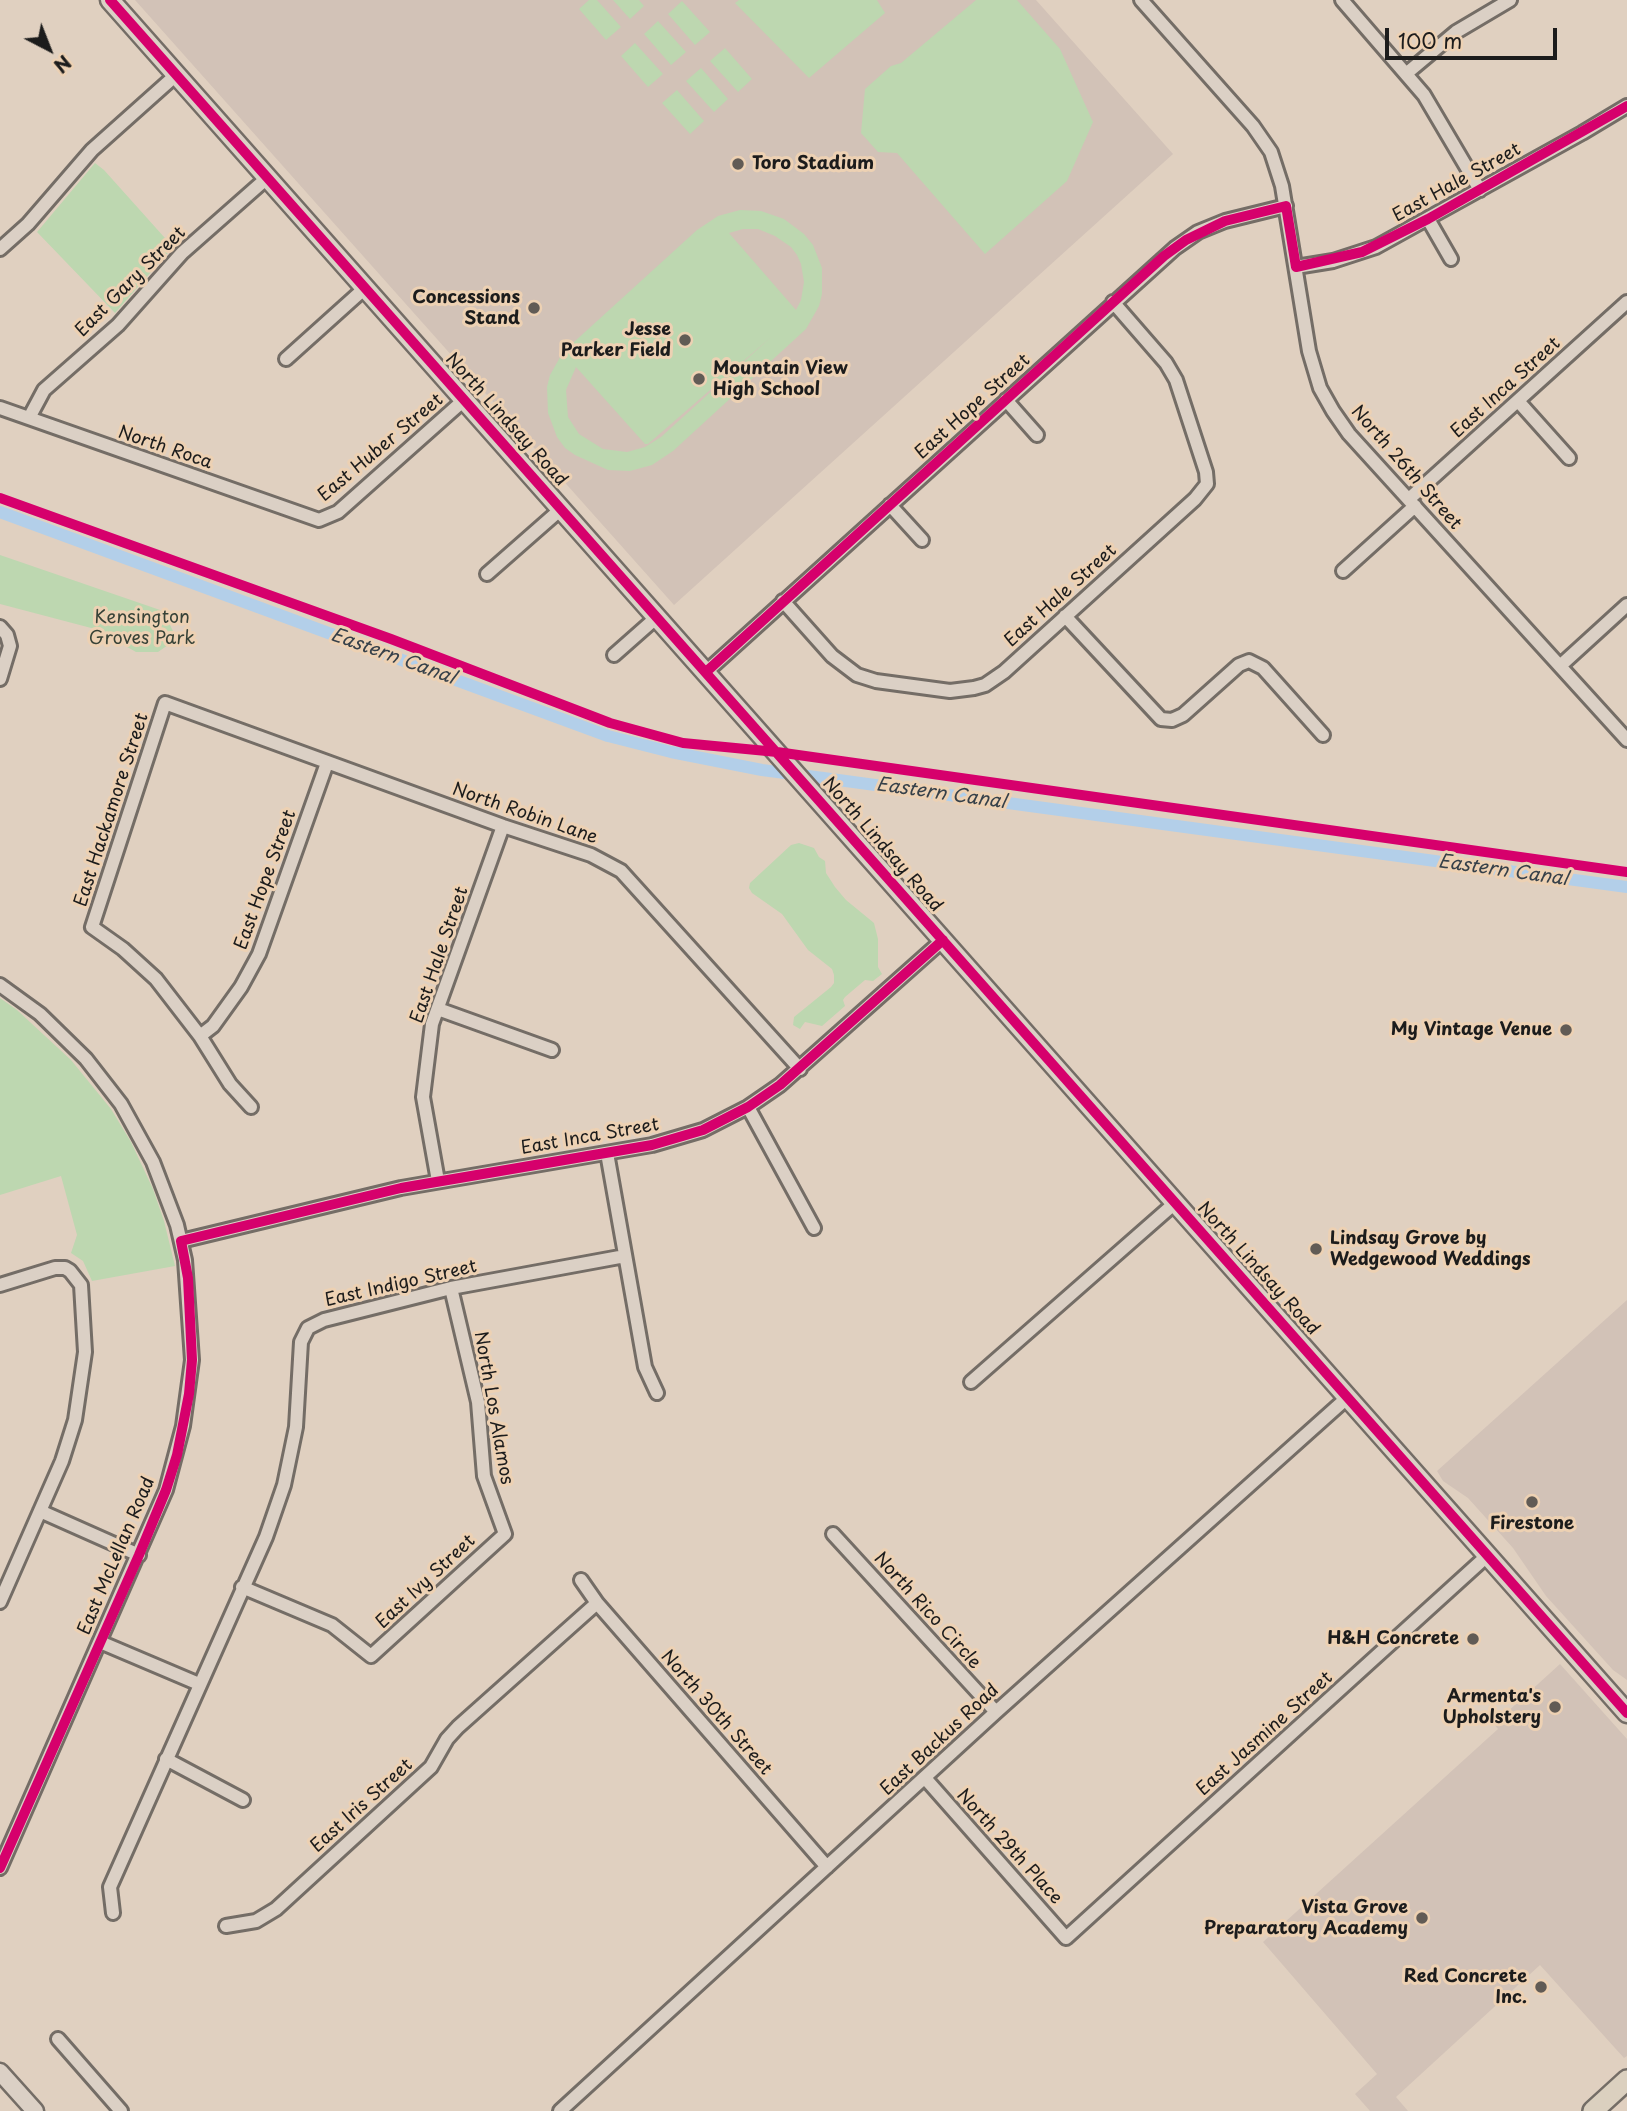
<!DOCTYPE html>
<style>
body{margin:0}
#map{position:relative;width:1627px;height:2111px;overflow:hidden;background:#e0d0c0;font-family:"Playpen Sans",sans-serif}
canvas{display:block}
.north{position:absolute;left:14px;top:14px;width:70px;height:70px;-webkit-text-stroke:5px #edd1b3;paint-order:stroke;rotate:138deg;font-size:19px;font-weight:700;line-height:28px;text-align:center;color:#1c1c1c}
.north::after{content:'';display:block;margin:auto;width:24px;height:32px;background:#1c1c1c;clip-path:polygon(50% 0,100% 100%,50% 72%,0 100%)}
.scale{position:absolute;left:1385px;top:28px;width:172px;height:32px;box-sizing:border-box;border:4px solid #1c1c1c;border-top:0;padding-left:9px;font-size:21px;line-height:24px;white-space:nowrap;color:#1c1c1c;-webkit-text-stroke:5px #edd1b3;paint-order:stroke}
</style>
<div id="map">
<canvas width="1627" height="2111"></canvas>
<div class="north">N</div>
<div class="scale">100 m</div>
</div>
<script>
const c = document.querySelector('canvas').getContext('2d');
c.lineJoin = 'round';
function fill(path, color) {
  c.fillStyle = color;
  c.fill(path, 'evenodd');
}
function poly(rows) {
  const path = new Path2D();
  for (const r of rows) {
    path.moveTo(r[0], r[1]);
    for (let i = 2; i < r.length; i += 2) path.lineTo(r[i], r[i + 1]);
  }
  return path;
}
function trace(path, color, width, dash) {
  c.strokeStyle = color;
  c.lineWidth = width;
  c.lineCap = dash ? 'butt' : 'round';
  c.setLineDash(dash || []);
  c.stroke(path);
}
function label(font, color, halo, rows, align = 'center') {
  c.font = font + ' "Playpen Sans",sans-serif';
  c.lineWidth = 6;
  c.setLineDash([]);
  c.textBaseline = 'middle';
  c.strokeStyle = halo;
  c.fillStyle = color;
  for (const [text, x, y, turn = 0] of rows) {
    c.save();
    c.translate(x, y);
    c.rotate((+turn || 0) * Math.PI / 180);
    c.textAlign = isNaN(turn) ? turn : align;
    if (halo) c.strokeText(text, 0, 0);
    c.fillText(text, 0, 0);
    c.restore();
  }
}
fill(poly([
 [135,0,1036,0,1173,154,674,605],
 [1627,1300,1627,1680,1613,1670,1546,1596,1513,1548,1468,1498,1443,1481,1437,1471],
 [1560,1664,1627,1739,1627,2056,1624,2058,1540,1965,1396,2097,1408,2111,1370,2111,1355,2094,1377,2074,1263,1942,1498,1729,1494,1724]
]), '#d2c2b7');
fill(poly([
 [589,0,597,0,621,27,606,40,579,9],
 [613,0,639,0,644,6,630,19],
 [739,0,877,0,885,13,809,78,735,3],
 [976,0,1017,0,1060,49,1093,122,1067,181,985,254,897,153,878,152,861,133,865,89,891,66,901,63],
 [682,1,710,32,695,45,668,14],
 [658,21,686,52,671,65,644,34],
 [635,43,663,74,648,87,621,56],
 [725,48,752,79,738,92,710,61],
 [701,68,728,99,714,112,686,81],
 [677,90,704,121,690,134,662,103],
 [95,163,104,170,173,247,115,313,37,232],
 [740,210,761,211,784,219,804,234,813,245,822,268,822,294,819,306,806,329,673,451,652,465,630,471,608,470,575,455,565,448,557,437,548,413,547,387,550,375,563,352,697,230,718,216],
 [743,229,758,229,775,236,791,247,797,255,801,264,804,282,801,300,796,310,729,233],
 [771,337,661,437,645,447,627,452,603,449,579,434,568,417,566,390,576,367,645,444,648,444],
 [0,555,163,611,173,631,171,643,158,652,136,652,122,644,114,634,0,604],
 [799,843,814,848,819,857,825,861,826,873,835,887,846,900,874,923,878,939,878,967,882,974,873,981,865,980,845,997,843,1000,845,1006,822,1026,805,1022,800,1029,793,1025,794,1017,831,987,834,983,834,975,832,969,808,950,782,914,752,893,749,888,750,883,791,845],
 [0,998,17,1010,71,1060,111,1109,131,1142,153,1189,164,1221,175,1266,92,1281,83,1261,71,1253,77,1235,61,1176,0,1195]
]), '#bdd7b0');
trace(poly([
 [0,512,608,736,671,752,762,770,831,779,1627,887]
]), '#b3cfe9', 12);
const minor = poly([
 [1141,0,1253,126,1271,152,1282,186,1309,351,1320,388,1333,411,1349,434,1627,740],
 [1342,0,1424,95,1480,190],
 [1407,73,1456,32,1510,0],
 [1428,219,1451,259],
 [0,249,28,224,92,150,176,75],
 [1296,267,1333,261,1376,247,1582,133,1627,106],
 [286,359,365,288],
 [1006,400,1037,435],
 [1518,401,1569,458],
 [0,408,319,520,338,512,464,400],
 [29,418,44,390,118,325,182,253,267,178],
 [1409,499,1627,302],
 [890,505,922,540],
 [1343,571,1415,506],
 [487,574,561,509],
 [783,601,832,656,857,675,876,681,950,691,974,688,985,685,1004,672,1195,499,1207,484,1206,472,1176,380,1166,363,1113,302],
 [1065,616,1161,719,1172,720,1183,715,1239,665,1249,661,1263,668,1323,735],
 [0,627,7,635,10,646,0,679],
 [614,655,657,617],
 [1560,666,1627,605],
 [706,672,1175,248,1198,232,1225,221,1286,206],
 [0,985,40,1014,86,1059,121,1104,153,1162,177,1225,185,1260,192,1360,183,1426,166,1490,0,1868],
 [438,1009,552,1050],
 [200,1036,213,1026,241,987,259,954,327,763],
 [251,1107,230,1084,200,1036,156,979,123,949,92,927,165,703,503,826,591,855,621,871,800,1069],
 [748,1107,814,1228],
 [607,1153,645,1367,657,1393],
 [438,1181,423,1097,432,1024,503,826],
 [181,1241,401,1188,652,1145,703,1130,748,1107,780,1085,943,940],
 [0,1285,55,1268,65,1268,70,1271,81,1285,85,1352,75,1420,62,1461,0,1602],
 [971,1382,1175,1203],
 [40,1511,139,1555],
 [833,1534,996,1712],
 [581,1580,597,1603,827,1867],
 [242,1587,332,1625,371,1656,505,1534,484,1476,478,1402,451,1288],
 [100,1642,199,1684],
 [166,1759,243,1800],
 [925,1778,1066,1938,1488,1555],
 [113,1913,110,1887,266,1537,284,1485,296,1427,301,1342,308,1328,324,1320,451,1288,625,1256],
 [226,1926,256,1921,276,1909,431,1767,447,1739,458,1727,597,1603],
 [58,2039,121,2111],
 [560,2111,996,1712,1348,1397]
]);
const tertiary = poly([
 [0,2072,35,2111]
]);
const secondary = poly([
 [110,0,1627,1713]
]);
const primary = poly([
 [1593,2111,1627,2080]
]);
trace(minor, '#746d66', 18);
trace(tertiary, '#746d66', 21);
trace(secondary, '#746d66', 23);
trace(primary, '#746d66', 24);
trace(minor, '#dbd0c5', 12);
trace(tertiary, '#dbd0c5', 16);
trace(secondary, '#dbd0c5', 18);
trace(primary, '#dbd0bf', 19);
trace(poly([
 [110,0,1627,1713],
 [0,498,391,639,610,723,683,743,777,752,1627,872],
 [706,672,1164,256,1186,240,1225,221,1286,206,1296,267,1362,252,1428,219,1627,106],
 [0,1868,139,1555,166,1490,177,1455,189,1394,192,1360,188,1278,181,1241,401,1188,652,1145,703,1130,748,1107,780,1085,943,940]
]), '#d6006c', 10);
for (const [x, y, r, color] of [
 [738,164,7,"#615b55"],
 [534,308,7,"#615b55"],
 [685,340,7,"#615b55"],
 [699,379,7,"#615b55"],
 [1566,1030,7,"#615b55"],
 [1316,1249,7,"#615b55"],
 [1532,1502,7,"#615b55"],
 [1473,1639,7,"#615b55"],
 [1555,1707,7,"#615b55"],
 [1422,1918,7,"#615b55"],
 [1541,1987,7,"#615b55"]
]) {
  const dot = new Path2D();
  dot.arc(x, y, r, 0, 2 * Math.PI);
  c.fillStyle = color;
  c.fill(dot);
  trace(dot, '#edd1b3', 2.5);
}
label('bold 18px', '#1c1c1c', '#edd1b3', [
 ["Toro Stadium",752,164,"left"],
 ["Concessions",520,298],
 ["Stand",520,319],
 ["Jesse",671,330],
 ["Parker Field",671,351],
 ["Mountain View",713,369,"left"],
 ["High School",713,390,"left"],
 ["My Vintage Venue",1552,1030],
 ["Lindsay Grove by",1330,1239,"left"],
 ["Wedgewood Weddings",1330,1260,"left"],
 ["Firestone",1532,1524,"center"],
 ["H&H Concrete",1459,1639],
 ["Armenta's",1541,1697],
 ["Upholstery",1541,1718],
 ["Vista Grove",1408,1908],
 ["Preparatory Academy",1408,1929],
 ["Red Concrete",1527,1977],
 ["Inc.",1527,1998]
], 'right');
label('18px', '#1c1c1c', '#edd1b3', [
 ["East Hale Street",1457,183,-29],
 ["East Gary Street",131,282,-45],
 ["East Inca Street",1506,388,-42],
 ["East Hope Street",973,407,-42],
 ["North Lindsay Road",506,420,48],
 ["North Roca",165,448,19],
 ["East Huber Street",381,448,-40],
 ["North 26th Street",1406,468,49],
 ["East Hale Street",1061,596,-42],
 ["East Hackamore Street",112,810,-72],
 ["North Robin Lane",525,814,19],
 ["North Lindsay Road",882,845,49],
 ["East Hope Street",266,880,-70],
 ["East Hale Street",440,955,-71],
 ["East Inca Street",590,1137,-10],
 ["North Lindsay Road",1258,1269,48],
 ["East Indigo Street",401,1284,-13],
 ["North Los Alamos",493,1408,80],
 ["East McLellan Road",117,1556,-67],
 ["East Ivy Street",426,1582,-43],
 ["North Rico Circle",927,1611,48],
 ["North 30th Street",716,1713,49],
 ["East Jasmine Street",1265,1734,-42],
 ["East Backus Road",940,1740,-43],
 ["East Iris Street",362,1806,-42],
 ["North 29th Place",1009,1847,48]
]);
label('18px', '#374237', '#edd1b3', [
 ["Kensington",142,618],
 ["Groves Park",142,639]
]);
label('italic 19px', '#364049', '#edd1b3', [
 ["Eastern Canal",393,657,20],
 ["Eastern Canal",941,794,8],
 ["Eastern Canal",1503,871,8]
]);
</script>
